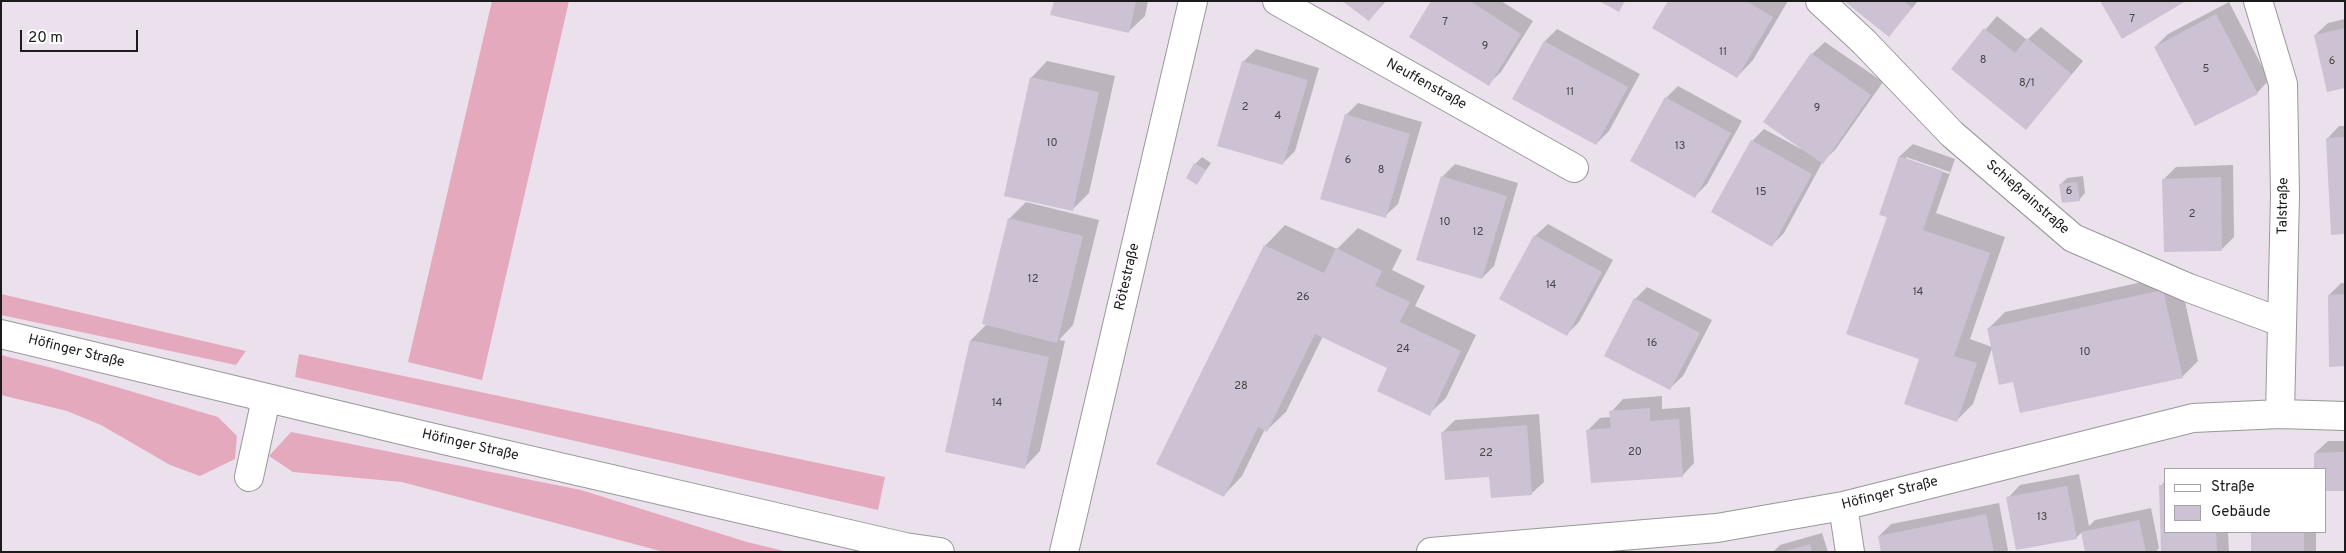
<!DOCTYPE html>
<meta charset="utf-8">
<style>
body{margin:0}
#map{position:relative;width:2346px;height:553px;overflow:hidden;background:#eae1ec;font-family:Overpass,sans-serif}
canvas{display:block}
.frame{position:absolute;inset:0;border:2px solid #1b1b1b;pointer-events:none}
.legend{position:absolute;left:2164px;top:468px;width:162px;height:65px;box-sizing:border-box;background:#fff;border:1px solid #a4a4a4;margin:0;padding:6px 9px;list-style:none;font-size:15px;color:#1b1b1b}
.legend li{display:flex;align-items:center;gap:10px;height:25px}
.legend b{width:25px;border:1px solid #a4a4a4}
.scale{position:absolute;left:20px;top:30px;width:118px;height:22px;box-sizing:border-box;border:2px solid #1b1b1b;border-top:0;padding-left:6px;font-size:15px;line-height:18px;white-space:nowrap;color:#1b1b1b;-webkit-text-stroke:4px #fff;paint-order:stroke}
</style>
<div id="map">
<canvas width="2346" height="553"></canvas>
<div class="frame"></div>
<ul class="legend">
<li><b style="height:6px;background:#fff"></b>Straße</li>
<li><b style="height:14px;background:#ccc2d3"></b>Gebäude</li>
</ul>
<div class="scale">20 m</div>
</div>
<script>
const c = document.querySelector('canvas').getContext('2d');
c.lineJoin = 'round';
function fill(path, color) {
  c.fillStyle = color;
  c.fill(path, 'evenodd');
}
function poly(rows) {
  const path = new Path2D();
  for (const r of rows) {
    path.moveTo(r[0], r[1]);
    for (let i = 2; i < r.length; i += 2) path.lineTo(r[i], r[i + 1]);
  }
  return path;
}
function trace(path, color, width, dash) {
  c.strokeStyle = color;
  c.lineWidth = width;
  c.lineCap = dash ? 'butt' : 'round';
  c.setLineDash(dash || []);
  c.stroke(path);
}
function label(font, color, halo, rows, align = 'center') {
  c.font = font + ' Overpass,sans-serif';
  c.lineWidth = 4;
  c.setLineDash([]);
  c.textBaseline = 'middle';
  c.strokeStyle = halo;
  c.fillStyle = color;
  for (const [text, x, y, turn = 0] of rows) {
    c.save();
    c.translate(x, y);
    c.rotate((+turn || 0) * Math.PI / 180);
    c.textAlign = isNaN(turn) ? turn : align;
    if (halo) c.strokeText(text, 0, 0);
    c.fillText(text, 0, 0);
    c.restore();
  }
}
fill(poly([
 [492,1,569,1,482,380,408,362],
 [1,294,246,351,236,365,1,315],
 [299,354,885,477,878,510,295,377],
 [1,355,52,368,218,417,237,436,235,459,200,476,170,465,101,425,67,411,1,395],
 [291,432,581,490,747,542,788,552,664,552,402,482,293,472,269,456]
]), '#e5a9be');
fill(poly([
 [1055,1,1148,1,1145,16,1128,32],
 [1344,1,1386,1,1369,20],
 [1433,1,1501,1,1533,21,1501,72,1488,84],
 [1669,1,1788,1,1753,60,1737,77],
 [1846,1,1918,1,1889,35],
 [2229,2,2269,80,2257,93,2155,47,2168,34],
 [1997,16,2027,40,2041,27,2083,61,2026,129,1952,69],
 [2345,19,2345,87,2315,35,2328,23],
 [1557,29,1640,74,1609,131,1596,144,1513,98,1545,41],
 [1825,42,1883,82,1835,150,1823,161,1784,233,1772,245,1752,141,1764,129,1801,149,1812,54],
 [1256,49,1319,68,1295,151,1283,163,1243,62],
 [1047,61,1115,76,1089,193,1073,209,1031,78],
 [1678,86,1742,121,1707,184,1695,196,1666,98],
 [1358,103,1422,122,1398,204,1385,216,1346,115],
 [2339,126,2345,126,2345,232,2327,139],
 [1913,144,1955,159,1936,213,2005,237,1970,339,1992,347,1988,329,2005,312,2179,274,2198,361,2182,377,2014,381,1992,348,1973,404,1957,420,1921,358,1888,217,1880,214,1900,156],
 [1906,157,1950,172,1949,174,1906,159],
 [1202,157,1211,163,1197,183,1195,164],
 [1455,164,1518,183,1494,266,1482,278,1442,177],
 [2233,165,2234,237,2222,249,2163,180,2176,167],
 [2083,176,2085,193,2079,200,2061,184,2067,178],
 [1026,202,1099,220,1073,325,1059,340,1065,341,1040,451,1024,468,947,451,971,340,987,324,1009,219],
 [1548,224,1613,260,1579,322,1567,334,1535,236],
 [1285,225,1337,249,1358,228,1402,250,1392,270,1425,286,1415,306,1476,335,1446,398,1429,414,1389,368,1323,336,1286,412,1267,430,1265,429,1242,476,1224,495,1265,246],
 [2341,283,2345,283,2345,365,2329,295],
 [1647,287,1712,320,1683,376,1670,388,1635,299],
 [1662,396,1662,409,1690,407,1694,463,1682,476,1588,430,1600,418,1611,417,1611,412,1623,399],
 [1539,414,1544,482,1531,494,1490,475,1442,433,1455,420],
 [2328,441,2345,441,2345,490,2325,490,2325,469,2315,469,2315,453],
 [2079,474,2089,526,2095,520,2151,508,2159,548,2156,552,2086,552,2082,532,2076,538,2008,498,2020,485],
 [2165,481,2165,532,2228,532,2229,552,2162,552,2161,486],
 [1999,503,2008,550,2006,552,1882,552,1879,536,1891,524],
 [2252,532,2316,532,2316,552,2252,552],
 [1822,533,1828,552,1773,552,1780,545]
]), '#0003');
fill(poly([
 [1054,1,1136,1,1129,33,1050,15],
 [1342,1,1384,1,1369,21],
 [1431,1,1470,1,1521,34,1489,86,1409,37],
 [1599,1,1625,1,1619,12],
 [1668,1,1746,1,1773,17,1737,78,1652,28],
 [1844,1,1904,1,1912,8,1889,37],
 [2100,1,2186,1,2122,39],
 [2216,14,2258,94,2195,126,2154,47],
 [1984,28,2015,53,2027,38,2072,74,2026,130,1951,69],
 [2345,28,2345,88,2327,92,2314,35],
 [1544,41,1628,87,1596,145,1512,99],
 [1811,53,1871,95,1823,164,1763,122],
 [1242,61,1308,80,1283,165,1217,146],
 [1030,77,1099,92,1073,211,1004,196],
 [1665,97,1731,133,1695,198,1630,161],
 [1345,114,1410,134,1386,218,1320,199],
 [2345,137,2345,234,2331,235,2326,138],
 [1751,140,1812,174,1772,247,1711,212],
 [1899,156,1943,171,1923,230,1990,253,1954,356,1977,363,1957,422,1904,404,1919,359,1846,334,1887,217,1879,215],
 [1194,163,1206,170,1197,185,1186,178],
 [1441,176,1507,196,1482,279,1416,260],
 [2221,177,2222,251,2164,252,2162,179],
 [2077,182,2080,201,2062,203,2059,184],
 [1008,218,1083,236,1057,343,982,324],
 [1534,235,1602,272,1567,336,1499,299],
 [1264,245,1324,273,1336,248,1382,271,1375,286,1410,302,1400,322,1461,351,1430,416,1377,391,1387,368,1315,334,1267,432,1258,427,1224,497,1156,464],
 [2163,290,2183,378,2020,413,2013,382,1999,385,1987,328],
 [2345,294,2345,366,2329,367,2328,295],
 [1634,298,1700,333,1670,390,1604,356],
 [970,340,1049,357,1025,469,945,452],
 [1650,408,1650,421,1679,419,1683,477,1591,483,1586,430,1611,428,1609,411],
 [1527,425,1532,495,1491,498,1489,477,1445,480,1441,432],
 [2345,452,2345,491,2325,491,2325,469,2314,469,2314,453],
 [2159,485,2165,485,2165,532,2216,532,2217,552,2161,552],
 [2067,486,2077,539,2016,550,2006,497],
 [1986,514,1994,552,1881,552,1878,536],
 [2139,520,2146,552,2085,552,2081,532],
 [2251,532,2304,532,2304,552,2251,552],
 [1810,544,1812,552,1786,552,1786,551]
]), '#ccc2d3');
const minor = poly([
 [1277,1,1574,168],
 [1820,1,1864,42,1952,134,2073,238,2189,288,2281,322],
 [2258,1,2283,84,2285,195,2280,414],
 [1,334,426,436,905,547,940,552],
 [249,477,266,399],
 [1843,506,1850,552],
 [1064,552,1193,1],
 [1431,552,1717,528,1843,506,2193,418,2280,414,2345,416]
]);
trace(minor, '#989898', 30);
trace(minor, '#fff', 28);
label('11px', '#474549', null, [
 ["7",2132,20],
 ["7",1445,23],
 ["9",1485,47],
 ["11",1723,53],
 ["8",1983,61],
 ["6",2332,62],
 ["5",2206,70],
 ["8/1",2027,84],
 ["11",1570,93],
 ["2",1245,108],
 ["9",1817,109],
 ["4",1278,117],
 ["10",1052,144],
 ["13",1680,147],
 ["6",1348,161],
 ["8",1381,171],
 ["6",2069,192],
 ["15",1761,193],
 ["2",2192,215],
 ["10",1445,223],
 ["12",1478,233],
 ["12",1033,280],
 ["14",1551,286],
 ["14",1918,293],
 ["26",1303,298],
 ["16",1652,344],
 ["24",1403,350],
 ["10",2085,353],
 ["28",1241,387],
 ["14",997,404],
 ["20",1635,453],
 ["22",1486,454],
 ["13",2042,518]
]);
label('14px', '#1b1b1b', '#fff', [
 ["Neuffenstraße",1426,85,29],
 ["Schießrainstraße",2027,198,41],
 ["Talstraße",2284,206,-89],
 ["Rötestraße",1128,277,-77],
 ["Höfinger Straße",76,352,14],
 ["Höfinger Straße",470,446,13],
 ["Höfinger Straße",1890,494,-14]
]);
</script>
